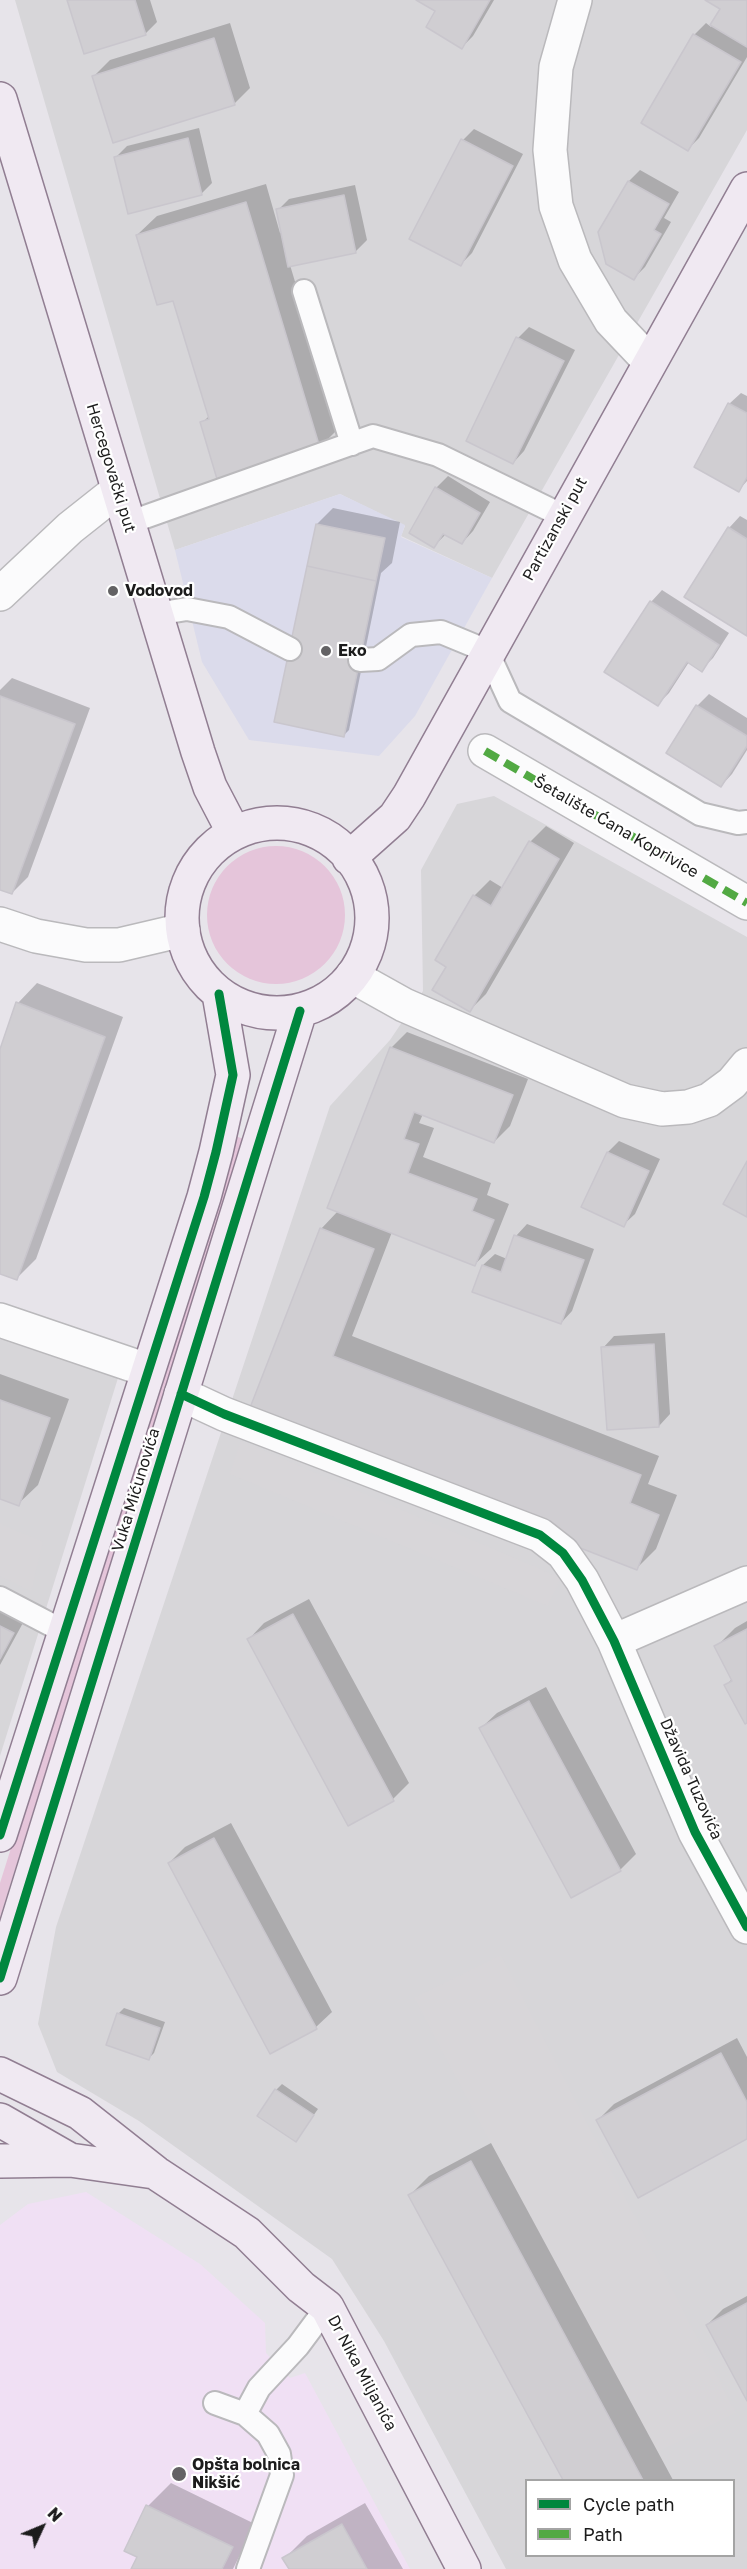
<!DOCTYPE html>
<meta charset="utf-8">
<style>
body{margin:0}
#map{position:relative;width:747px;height:2569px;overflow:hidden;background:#e7e4ea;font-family:"Golos Text",sans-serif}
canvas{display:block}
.legend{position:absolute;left:525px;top:2479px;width:210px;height:78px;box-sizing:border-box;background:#fff;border:2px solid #a4a4a4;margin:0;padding:8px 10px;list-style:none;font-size:18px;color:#1c1c1c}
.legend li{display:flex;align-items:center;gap:12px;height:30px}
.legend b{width:30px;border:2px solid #a4a4a4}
.north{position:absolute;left:12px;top:2497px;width:60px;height:60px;-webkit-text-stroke:4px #fff;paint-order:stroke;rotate:46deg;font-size:16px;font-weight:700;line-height:24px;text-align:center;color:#1c1c1c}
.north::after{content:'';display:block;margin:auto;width:21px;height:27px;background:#1c1c1c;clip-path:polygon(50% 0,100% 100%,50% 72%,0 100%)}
</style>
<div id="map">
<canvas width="747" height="2569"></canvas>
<ul class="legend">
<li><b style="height:8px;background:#00873e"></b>Cycle path</li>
<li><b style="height:8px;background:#52a943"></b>Path</li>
</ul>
<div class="north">N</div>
</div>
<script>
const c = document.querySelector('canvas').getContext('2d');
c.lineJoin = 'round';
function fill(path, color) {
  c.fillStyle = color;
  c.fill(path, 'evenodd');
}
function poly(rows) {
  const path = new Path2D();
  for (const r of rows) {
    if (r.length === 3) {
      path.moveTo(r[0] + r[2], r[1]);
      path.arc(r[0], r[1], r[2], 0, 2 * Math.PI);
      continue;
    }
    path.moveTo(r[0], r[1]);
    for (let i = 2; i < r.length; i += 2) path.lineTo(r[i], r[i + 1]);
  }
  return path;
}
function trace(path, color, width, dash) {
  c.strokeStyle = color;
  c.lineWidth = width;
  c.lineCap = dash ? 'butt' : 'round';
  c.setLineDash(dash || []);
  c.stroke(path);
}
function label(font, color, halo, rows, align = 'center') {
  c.font = font + ' "Golos Text",sans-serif';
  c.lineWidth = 4.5;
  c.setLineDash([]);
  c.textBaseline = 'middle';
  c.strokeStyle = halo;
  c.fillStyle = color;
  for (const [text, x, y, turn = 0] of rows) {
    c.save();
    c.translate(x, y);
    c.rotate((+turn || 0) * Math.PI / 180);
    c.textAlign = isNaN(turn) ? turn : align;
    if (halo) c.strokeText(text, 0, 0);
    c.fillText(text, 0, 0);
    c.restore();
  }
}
fill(poly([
 [15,0,747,0,747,130,492,578,401,536,405,526,340,494,175,550],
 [494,796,747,937,747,2569,506,2569,384,2341,332,2259,139,2121,57,2072,38,2024,56,1927,330,1106,390,1040,423,991,421,870,457,804],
 [526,2480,734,2480,734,2556,526,2556],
 [0,1305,123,1362,0,1756]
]), '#d7d6d9');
fill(poly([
 [340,494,405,525,401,537,492,578,415,716,379,756,249,740,202,662,175,550]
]), '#dbdbeb');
fill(poly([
 [86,2192,200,2264,265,2323,266,2353,290,2378,305,2373,410,2569,0,2569,0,2225,28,2204]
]), '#f0e0f4');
fill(poly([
 [276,915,69],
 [235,1136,244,1139,0,1917,0,1883]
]), '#e5c5da');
fill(poly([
 [241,1441,561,1578,548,1606,230,1474],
 [0,1524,43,1542,31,1591,0,1576],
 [501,1955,736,2413,654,2454,414,1998]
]), '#d8d6d9');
fill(poly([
 [69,0,150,0,157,22,145,34],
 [419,0,494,0,473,36,462,47,437,10],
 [708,0,747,0,747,57,699,138,688,149,643,123,694,35,706,23,711,27,722,8],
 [230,23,250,88,234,104,94,76,110,60],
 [199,128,212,183,201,194,115,158,127,146],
 [474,129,523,154,472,253,461,264,463,140],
 [640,170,679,192,664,218,671,222,645,267,634,278,629,181],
 [266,184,280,233,283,232,278,210,289,199,355,185,367,240,356,251,290,265,339,428,320,447,202,423,209,416,174,299,137,235,157,216],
 [529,327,575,350,524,451,513,463,518,338],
 [741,393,747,396,747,481,739,490,729,404],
 [448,476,490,502,473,531,462,543,445,535,434,546,411,532,436,488],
 [333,508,400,522,392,563,381,573,349,730,343,736,317,524],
 [740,516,747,520,747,635,686,596,729,528],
 [662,590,729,633,713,658,701,670,689,662,669,693,658,704,651,602],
 [12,678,90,708,28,877,12,893,0,888,0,690],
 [709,694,747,718,747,750,732,774,721,786,668,753,697,706],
 [546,826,574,843,486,994,470,1010,474,896,490,880,503,888,530,842],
 [37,983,123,1017,36,1259,16,1279,0,1272,0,1053,18,1003],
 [407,1032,528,1079,510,1126,494,1142,423,1114,419,1123,434,1128,423,1157,491,1183,487,1195,509,1204,491,1249,475,1264,392,1232,352,1336,659,1456,648,1484,677,1495,656,1549,637,1568,248,1417,321,1229,338,1211,391,1048],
 [619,1141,660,1159,635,1214,623,1225,583,1207,608,1152],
 [527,1224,594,1249,572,1311,561,1323,474,1291,483,1265,495,1254,507,1259,516,1236],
 [665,1333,670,1414,659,1426,603,1348,614,1336],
 [0,1374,69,1399,38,1485,18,1504,0,1497],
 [309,1599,409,1783,393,1799,249,1639,264,1623],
 [0,1609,24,1621,0,1665],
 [747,1621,747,1721,726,1685,733,1678,716,1647,735,1628],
 [546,1687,636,1854,620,1870,481,1728,497,1713],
 [231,1823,332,2012,316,2027,271,2052,169,1863,185,1847],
 [124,2008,165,2022,154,2053,148,2059,108,2044,119,2013],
 [737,2038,747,2057,747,2138,598,2120,614,2104],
 [282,2084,318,2109,296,2140,276,2090],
 [491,2143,673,2480,564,2480,410,2195,429,2176],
 [747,2296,747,2398,707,2325,723,2309],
 [171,2483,255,2524,233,2569,133,2569,139,2556,148,2506],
 [365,2503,403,2569,290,2569,284,2559,307,2536]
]), '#0003');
const building = poly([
 [67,0,135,0,146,35,84,54,67,0],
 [416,0,490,0,462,49,426,27,435,11,416,0],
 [705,0,747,0,747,47,710,25,720,9,705,0],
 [693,34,741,62,688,151,641,123,693,34],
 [214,38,235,105,113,143,92,76,214,38],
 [188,138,202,195,128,214,114,157,188,138],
 [461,139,513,166,461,266,409,239,461,139],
 [628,181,669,204,654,230,661,234,634,280,606,264,598,232,628,181],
 [344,195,356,253,288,267,276,209,344,195],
 [246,202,320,448,217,479,200,422,209,419,173,301,157,305,136,235,246,202],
 [516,337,564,361,513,464,466,441,516,337],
 [728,403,747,413,747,477,739,492,694,467,728,403],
 [435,487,480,513,462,544,443,534,434,548,409,533,435,487],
 [316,524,385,538,376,581,307,566,316,524],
 [728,527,747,539,747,636,684,597,728,527],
 [307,566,376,581,344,737,274,722,307,566],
 [650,601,719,645,702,672,687,662,658,706,604,672,650,601],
 [0,696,75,724,12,894,0,890,0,696],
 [696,705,747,736,747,746,721,787,666,753,696,705],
 [529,841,559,859,470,1012,432,990,446,967,435,960,473,895,491,906,529,841],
 [16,1002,105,1037,17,1280,0,1274,0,1049,16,1002],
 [390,1047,513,1095,494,1143,414,1112,404,1139,419,1144,408,1173,477,1199,472,1211,494,1220,475,1266,327,1208,390,1047],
 [607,1152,649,1171,624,1227,581,1207,607,1152],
 [747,1161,747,1217,723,1204,747,1161],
 [320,1228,374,1249,333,1356,641,1475,630,1503,659,1515,637,1570,246,1418,320,1228],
 [514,1235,584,1260,561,1324,472,1292,482,1265,501,1272,514,1235],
 [654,1344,659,1427,607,1430,601,1347,654,1344],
 [0,1400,50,1418,19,1506,0,1499,0,1400],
 [293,1614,394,1801,348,1826,247,1639,293,1614],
 [0,1626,14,1633,0,1659,0,1626],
 [747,1629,747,1723,745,1724,724,1685,732,1681,714,1646,747,1629],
 [529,1701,621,1871,571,1898,479,1728,529,1701],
 [214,1838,317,2029,270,2054,168,1863,214,1838],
 [117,2013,160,2028,149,2060,106,2045,117,2013],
 [721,2053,747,2102,747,2139,638,2198,596,2120,721,2053],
 [275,2089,314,2115,296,2142,257,2116,275,2089],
 [471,2161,643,2480,563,2480,408,2195,471,2161],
 [747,2303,747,2401,706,2325,747,2303],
 [146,2505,233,2547,222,2569,131,2569,137,2557,124,2551,146,2505],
 [342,2524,367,2569,289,2569,282,2558,342,2524]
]);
fill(building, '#d0ced2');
trace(building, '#c9c6cd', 1.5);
const lane = poly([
 [304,291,352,444],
 [128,523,373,436,438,455,563,516],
 [156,614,187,609,229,617,290,649],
 [360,660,378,659,411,635,441,632,487,651,510,701,700,814,738,823,747,822],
 [0,1598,63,1631],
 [215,2403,245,2414,268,2434,279,2454,282,2475,248,2569],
 [245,2414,259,2388,298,2346,327,2307]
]);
const street = poly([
 [575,0,556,67,550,150,556,206,575,260,611,321,649,361],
 [0,594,70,528,118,490],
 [485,751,747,903],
 [0,924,36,936,86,945,119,945,183,930],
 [352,976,404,1005,625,1101,662,1109,688,1107,709,1100,732,1083,747,1065],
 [0,1320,147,1370],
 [181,1394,224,1414,540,1535,563,1553,582,1580,614,1641,695,1832,747,1927],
 [614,1641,747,1583]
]);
const secondary = poly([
 [0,99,198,752,210,787,234,833],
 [277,918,95],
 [349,858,395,817,409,796,747,189],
 [0,1835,204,1197,216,1152,233,1075,219,994],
 [0,1978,300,1011],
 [0,2074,80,2113,156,2173,247,2233,301,2287,327,2307,464,2569],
 [0,2120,70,2160,154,2172],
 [0,2161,70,2160]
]);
trace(lane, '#bab9bc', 26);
trace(street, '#bab9bc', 36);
trace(secondary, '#917e92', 36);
trace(lane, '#fbfbfc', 22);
trace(street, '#fbfbfc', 33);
trace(secondary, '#f0e9f2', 33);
trace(poly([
 [485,751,747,903]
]), '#52a943', 8, [15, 8]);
trace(poly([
 [181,1394,224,1414,540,1535,563,1553,582,1580,614,1641,695,1832,747,1927],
 [0,1835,204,1197,216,1152,233,1075,219,994],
 [0,1978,300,1011]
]), '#00873e', 9);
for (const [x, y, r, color] of [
 [113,591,6,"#636264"],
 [326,651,6,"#636264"],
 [179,2474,8,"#636264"]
]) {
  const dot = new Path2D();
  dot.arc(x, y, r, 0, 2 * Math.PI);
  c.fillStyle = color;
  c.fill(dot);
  trace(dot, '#fff', 2);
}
label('16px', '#1c1c1c', '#fff', [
 ["Hercegovački put",111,468,73],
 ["Partizanski put",555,529,-61],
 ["Šetalište Ćana Koprivice",616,827,30],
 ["Vuka Mićunovića",136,1490,-73],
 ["Džavida Tuzovića",691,1779,66],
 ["Dr Nika Miljanića",362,2373,62]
]);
label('bold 16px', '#1c1c1c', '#fff', [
 ["Vodovod",125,591],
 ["Еко",338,651],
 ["Opšta bolnica",192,2465],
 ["Nikšić",192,2483]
], 'left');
</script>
